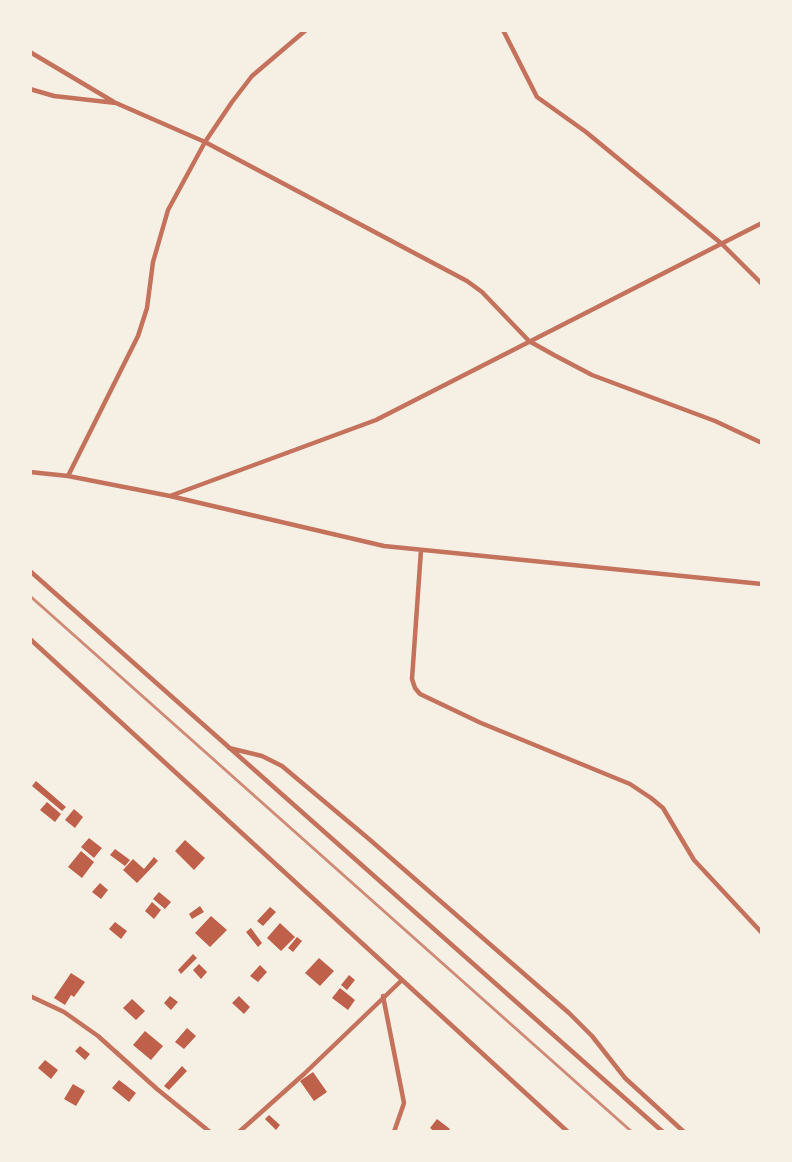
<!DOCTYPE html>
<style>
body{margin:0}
#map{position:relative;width:792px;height:1162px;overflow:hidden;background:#f6efe4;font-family:"Alegreya Sans",sans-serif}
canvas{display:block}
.frame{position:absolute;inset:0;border:32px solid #f6efe4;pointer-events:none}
</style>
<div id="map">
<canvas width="792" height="1162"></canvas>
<div class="frame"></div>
</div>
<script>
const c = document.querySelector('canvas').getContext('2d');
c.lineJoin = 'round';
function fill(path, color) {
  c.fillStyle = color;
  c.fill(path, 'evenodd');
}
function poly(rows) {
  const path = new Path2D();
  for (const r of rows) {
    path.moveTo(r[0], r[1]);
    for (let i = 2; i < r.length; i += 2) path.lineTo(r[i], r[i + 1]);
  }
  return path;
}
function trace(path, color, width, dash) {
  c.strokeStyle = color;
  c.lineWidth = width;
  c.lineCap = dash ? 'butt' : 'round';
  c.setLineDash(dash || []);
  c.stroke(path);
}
fill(poly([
 [36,781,66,807,62,811,32,786],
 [47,802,61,814,55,822,40,810],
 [74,809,83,817,75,828,65,820],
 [89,838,102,848,94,858,81,847],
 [185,840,205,858,194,870,175,851],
 [115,849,130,860,125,866,110,855],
 [81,851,94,862,82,878,68,867],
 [154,857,158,861,137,883,123,870,133,859,144,869],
 [100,883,108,890,101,899,92,892],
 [159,892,171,902,165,909,153,899],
 [152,902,161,910,154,919,145,911],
 [200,906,204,912,192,919,189,914],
 [270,907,276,912,263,926,257,921],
 [211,916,227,930,210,947,195,933],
 [115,922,127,931,121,939,109,929],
 [280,923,295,937,281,951,267,938],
 [251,928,262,943,258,947,246,932],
 [297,937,302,941,293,952,288,948],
 [193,954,197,958,181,974,178,970],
 [319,958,334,971,320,986,305,973],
 [199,964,207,972,201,979,193,970],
 [260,965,267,972,258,982,250,976],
 [71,973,85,982,74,997,71,995,65,1005,54,998],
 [349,975,355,980,347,990,341,985],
 [340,988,355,1000,348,1010,332,998],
 [170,996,178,1002,171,1010,164,1003],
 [239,996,250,1007,244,1014,232,1003],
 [132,999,145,1011,136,1020,123,1008],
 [187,1028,196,1036,184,1049,175,1042],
 [145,1031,163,1046,151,1060,133,1045],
 [80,1046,90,1054,85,1060,75,1051],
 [45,1060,58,1070,51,1079,38,1068],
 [182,1066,187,1071,169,1090,164,1086],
 [313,1072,327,1092,314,1101,300,1081],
 [119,1080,136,1093,129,1102,112,1088],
 [73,1084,85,1091,76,1106,64,1099],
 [269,1115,280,1125,276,1130,265,1119],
 [437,1119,450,1129,447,1132,435,1132,430,1128]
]), '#bf614a');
trace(poly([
 [503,30,537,97,586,132,722,244,762,284],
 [30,52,114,102],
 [30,89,54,96,116,103,205,142,467,281,482,292,529,341,554,355,592,375,715,421,762,443],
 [30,472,68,476,170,496,376,420,762,223],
 [68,476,138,336,147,308,153,262,168,210,205,142,232,102,252,76,306,30],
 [170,496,384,546,762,584],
 [421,550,412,679,415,688,420,694,481,723,630,784,651,798,663,808,694,860,762,933],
 [30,571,663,1132],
 [30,639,568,1132],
 [229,748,262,756,282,766,369,839,569,1013,592,1036,625,1078,684,1132],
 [30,996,64,1012,98,1036,157,1089,210,1132],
 [383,996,404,1103,394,1132],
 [239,1132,304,1074,402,980]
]), '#c5725c', 4.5);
trace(poly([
 [30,596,632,1132]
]), '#cf8b77', 3);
</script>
